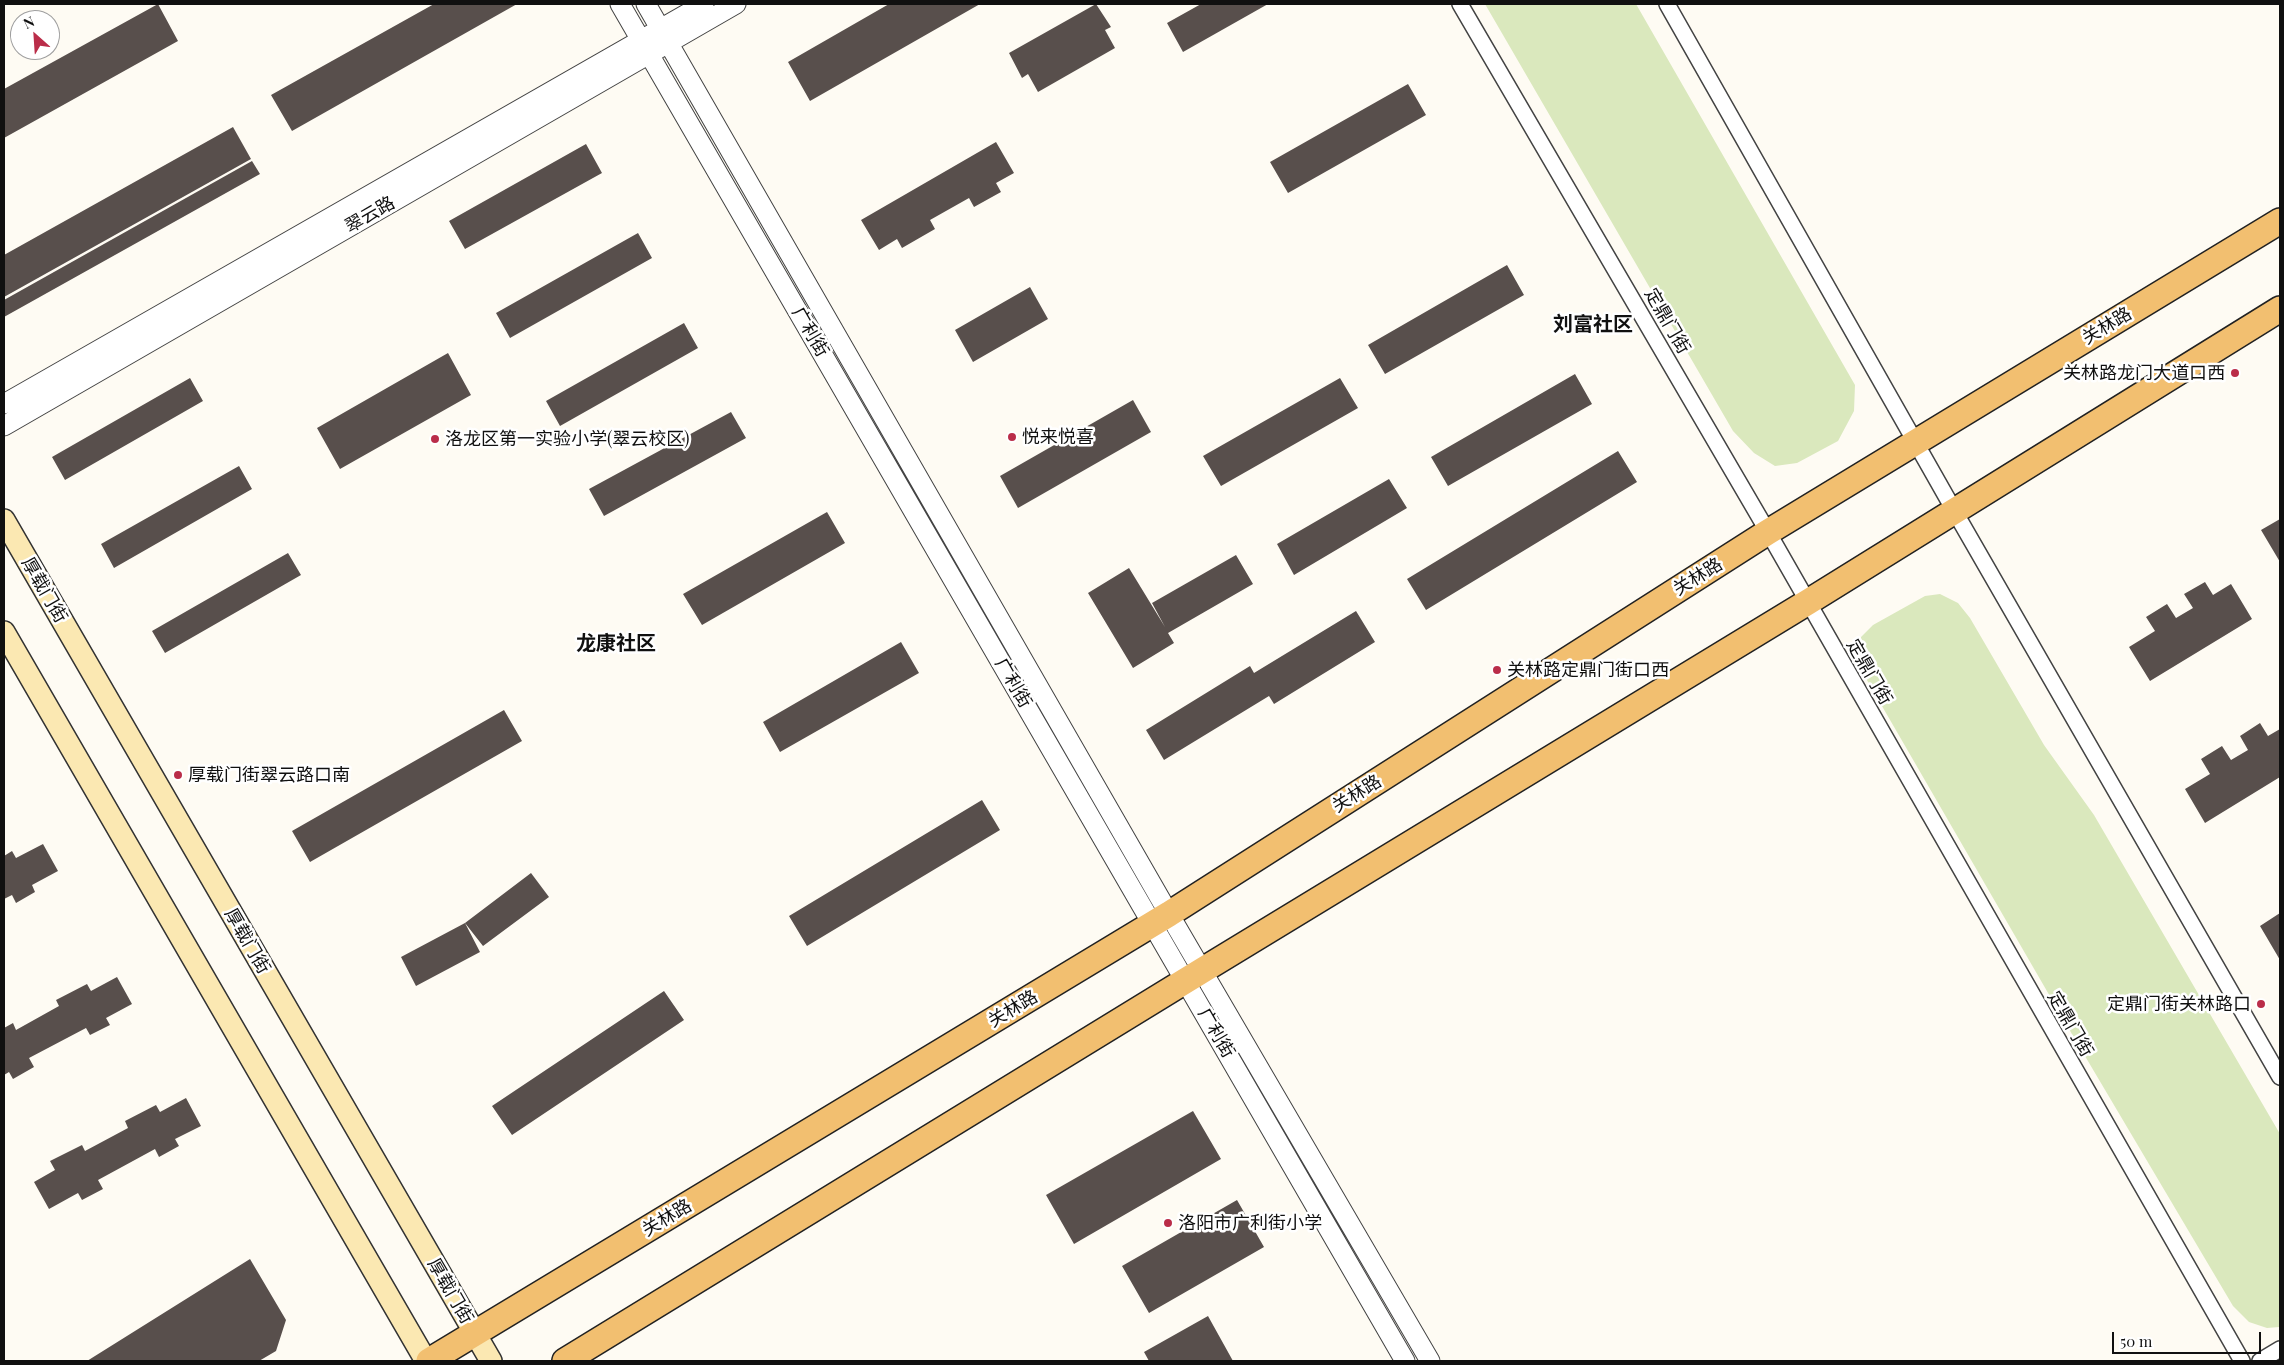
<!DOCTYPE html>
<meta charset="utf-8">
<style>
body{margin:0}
#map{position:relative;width:2284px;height:1365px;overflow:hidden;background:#fefbf3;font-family:"Playfair Display",serif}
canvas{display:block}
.frame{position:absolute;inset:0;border:5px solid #101010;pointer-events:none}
.north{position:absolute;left:10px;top:10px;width:50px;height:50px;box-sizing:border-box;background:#fff;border:1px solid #9f9f9f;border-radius:50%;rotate:334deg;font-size:14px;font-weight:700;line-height:20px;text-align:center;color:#101010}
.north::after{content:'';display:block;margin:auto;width:18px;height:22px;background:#ba2d49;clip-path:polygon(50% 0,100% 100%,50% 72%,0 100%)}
.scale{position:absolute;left:2112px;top:1332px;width:149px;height:22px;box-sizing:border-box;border:2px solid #101010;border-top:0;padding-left:6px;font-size:15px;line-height:18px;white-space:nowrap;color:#101010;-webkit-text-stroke:4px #fff;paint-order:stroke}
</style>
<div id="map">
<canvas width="2284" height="1365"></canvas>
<div class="frame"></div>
<div class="north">N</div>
<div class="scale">50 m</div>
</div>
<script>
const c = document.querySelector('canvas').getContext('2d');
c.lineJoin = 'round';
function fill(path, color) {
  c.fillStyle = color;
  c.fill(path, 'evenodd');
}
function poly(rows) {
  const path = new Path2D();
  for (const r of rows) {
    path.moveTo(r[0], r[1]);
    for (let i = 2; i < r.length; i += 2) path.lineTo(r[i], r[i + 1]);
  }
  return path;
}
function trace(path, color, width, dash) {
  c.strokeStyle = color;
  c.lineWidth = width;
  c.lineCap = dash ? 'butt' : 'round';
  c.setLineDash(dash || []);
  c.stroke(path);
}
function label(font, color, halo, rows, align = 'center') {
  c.font = font + ' "Playfair Display","Noto Sans SC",serif';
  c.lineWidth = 5;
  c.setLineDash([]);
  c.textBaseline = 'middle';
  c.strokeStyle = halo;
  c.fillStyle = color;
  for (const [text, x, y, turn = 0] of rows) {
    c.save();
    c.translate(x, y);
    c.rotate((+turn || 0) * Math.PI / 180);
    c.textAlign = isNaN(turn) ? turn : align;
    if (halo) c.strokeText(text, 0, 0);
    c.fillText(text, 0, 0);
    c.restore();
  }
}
fill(poly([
 [1485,4,1636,4,1855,385,1854,411,1838,441,1797,463,1775,466,1754,453,1733,431],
 [1940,594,1958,603,1970,618,2044,745,2094,815,2280,1134,2279,1327,2267,1328,2249,1322,2233,1306,2066,1024,1864,675,1858,656,1861,637,1873,625,1925,596]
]), '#dae8bd');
fill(poly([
 [158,4,178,41,4,138,4,89],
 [434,4,517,4,292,131,271,95],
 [889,4,980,4,810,101,788,62],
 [1096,4,1111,27,1105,30,1115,48,1038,92,1028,74,1022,78,1009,53],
 [1201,4,1268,4,1183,52,1167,23],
 [1408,84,1426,115,1288,193,1270,162],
 [233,127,251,159,4,297,4,255],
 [996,142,1014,173,996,183,1001,192,974,207,969,198,930,220,935,229,902,248,897,239,879,250,861,220],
 [586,144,602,173,465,249,449,221],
 [252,161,260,174,4,317,4,300],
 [638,233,652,258,510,338,496,313],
 [1507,265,1524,295,1385,374,1368,345],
 [1030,287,1048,319,973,362,955,330],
 [684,323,698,348,560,426,546,401],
 [448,353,471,395,340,469,317,428],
 [1575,374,1592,404,1448,486,1431,457],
 [190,378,203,401,65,480,52,457],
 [1340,378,1358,408,1221,486,1203,456],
 [1133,400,1151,432,1018,508,1000,476],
 [731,412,746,438,604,516,589,489],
 [1618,451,1637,482,1426,610,1407,579],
 [239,466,252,489,114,568,101,544],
 [1389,479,1407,508,1294,575,1277,544],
 [827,512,845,543,702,625,683,594],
 [2280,519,2280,562,2261,530],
 [288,553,301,575,165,653,152,631],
 [1236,555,1253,584,1168,633,1174,643,1133,668,1088,593,1129,568,1165,627,1152,603],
 [2205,582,2213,595,2231,584,2252,619,2150,681,2129,647,2155,631,2146,617,2167,604,2176,618,2193,608,2184,594],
 [1356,611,1375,642,1274,704,1269,696,1164,760,1146,730,1250,666,1254,673],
 [901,642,919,673,780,752,763,722],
 [504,710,522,741,310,862,292,831],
 [2260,723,2268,736,2280,729,2280,777,2205,823,2185,789,2210,774,2201,759,2222,746,2231,760,2248,750,2240,736],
 [982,800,1000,830,807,946,789,916],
 [43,844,58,871,32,885,35,892,16,903,12,895,4,899,4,856,12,851,16,858],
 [531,873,549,897,483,946,465,923,480,952,416,986,401,957,465,923],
 [2280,913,2280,960,2260,926],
 [117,977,132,1004,106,1018,110,1025,90,1035,86,1028,29,1058,34,1067,13,1079,9,1072,4,1075,4,1028,13,1023,16,1030,59,1006,56,1000,87,984,91,991],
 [664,991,684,1020,512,1135,492,1106],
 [186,1098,201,1126,175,1139,179,1146,159,1157,155,1149,98,1180,103,1189,82,1200,78,1193,49,1209,34,1182,55,1170,50,1161,82,1145,85,1151,128,1128,125,1121,156,1105,160,1112],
 [1193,1111,1221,1159,1074,1244,1046,1195],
 [1237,1200,1264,1247,1149,1313,1122,1266],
 [250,1259,286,1320,276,1351,259,1361,87,1361],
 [1208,1316,1233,1361,1149,1361,1144,1352]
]), '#584f4c');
const minor = poly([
 [1460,4,1768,532,2242,1361],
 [1667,4,1955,512,2280,1077],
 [2260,1361,2280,1349]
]);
const tertiary = poly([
 [620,4,1405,1361],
 [646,4,1169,914,1430,1361],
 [4,404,704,4],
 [4,426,736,4]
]);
const secondary = poly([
 [4,520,491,1361],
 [4,632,426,1361]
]);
const primary = poly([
 [429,1361,1169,914,1768,532,2280,221],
 [565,1361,1203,970,1808,602,2280,309]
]);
trace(minor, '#434343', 18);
trace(tertiary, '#434343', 21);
trace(secondary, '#323232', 24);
trace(primary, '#212121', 28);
trace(minor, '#fff', 15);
trace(tertiary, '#fff', 19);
trace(secondary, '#fbe8b2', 21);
trace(primary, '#f2bf70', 25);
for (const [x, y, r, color] of [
 [2235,373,5,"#ba2d49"],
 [1012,437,5,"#ba2d49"],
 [435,439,5,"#ba2d49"],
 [1497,670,5,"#ba2d49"],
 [178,775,5,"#ba2d49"],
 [2261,1004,5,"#ba2d49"],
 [1168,1223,5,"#ba2d49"]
]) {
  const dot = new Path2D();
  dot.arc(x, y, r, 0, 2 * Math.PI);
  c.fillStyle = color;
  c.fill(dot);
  trace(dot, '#fff', 2);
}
label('18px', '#101010', '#fff', [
 ["翠云路",370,215,-30],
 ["定鼎门街",1667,321,60],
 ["关林路",2107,326,-31],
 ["广利街",810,332,60],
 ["关林路",1698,577,-32],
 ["厚载门街",44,590,60],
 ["定鼎门街",1869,672,60],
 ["广利街",1013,683,60],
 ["关林路",1357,794,-32],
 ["厚载门街",247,941,60],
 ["关林路",1013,1009,-31],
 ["定鼎门街",2070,1024,60],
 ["广利街",1216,1033,60],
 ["关林路",667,1218,-31],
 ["厚载门街",450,1291,60]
]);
label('18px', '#101010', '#fff', [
 ["关林路龙门大道口西",2225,373,"right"],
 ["悦来悦喜",1022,437],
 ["洛龙区第一实验小学(翠云校区)",445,439],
 ["关林路定鼎门街口西",1507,670],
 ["厚载门街翠云路口南",188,775],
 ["定鼎门街关林路口",2251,1004,"right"],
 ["洛阳市广利街小学",1178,1223]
], 'left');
label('bold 20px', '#101010', '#fff', [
 ["刘富社区",1593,325],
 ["龙康社区",616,644]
]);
</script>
